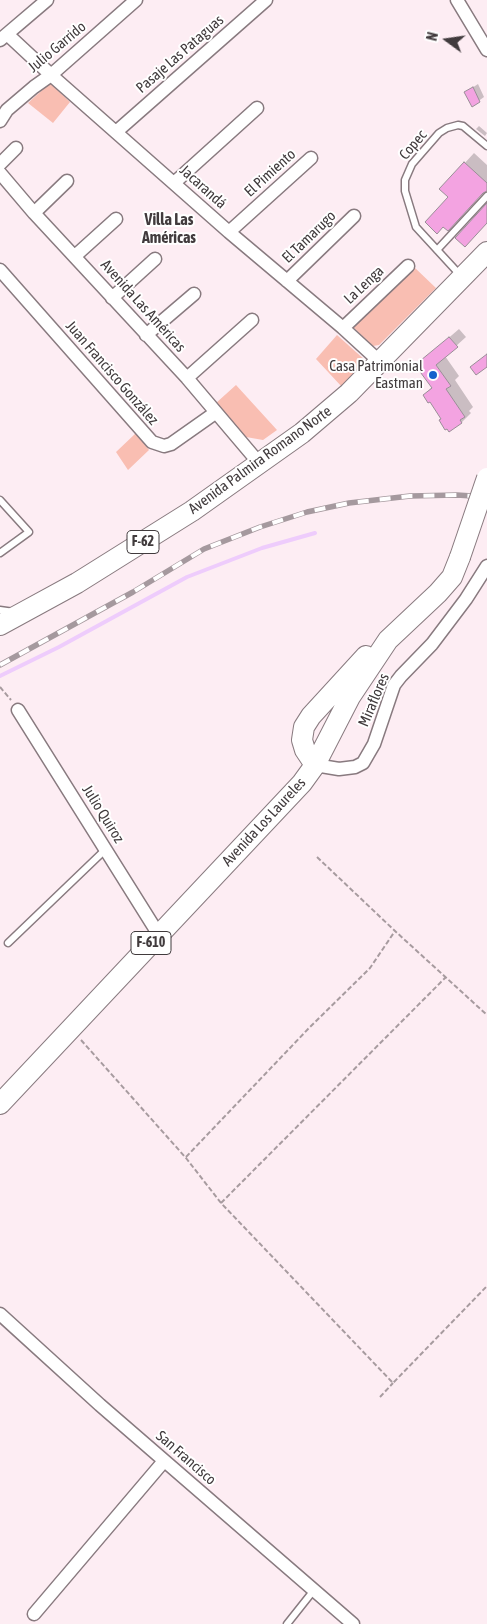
<!DOCTYPE html>
<meta charset="utf-8">
<style>
body{margin:0}
#map{position:relative;width:487px;height:1624px;overflow:hidden;background:#fdedf3;font-family:"Asap Condensed",sans-serif}
canvas{display:block}
.north{position:absolute;left:422px;top:15px;width:50px;height:50px;-webkit-text-stroke:4px #fff;paint-order:stroke;rotate:284deg;font-size:14px;font-weight:700;line-height:20px;text-align:center;color:#413b3d}
.north::after{content:'';display:block;margin:auto;width:18px;height:22px;background:#413b3d;clip-path:polygon(50% 0,100% 100%,50% 72%,0 100%)}
</style>
<div id="map">
<canvas width="487" height="1624"></canvas>
<div class="north">N</div>
</div>
<script>
const c = document.querySelector('canvas').getContext('2d');
c.lineJoin = 'round';
function fill(path, color) {
  c.fillStyle = color;
  c.fill(path, 'evenodd');
}
function poly(rows) {
  const path = new Path2D();
  for (const r of rows) {
    path.moveTo(r[0], r[1]);
    for (let i = 2; i < r.length; i += 2) path.lineTo(r[i], r[i + 1]);
  }
  return path;
}
function trace(path, color, width, dash) {
  c.strokeStyle = color;
  c.lineWidth = width;
  c.lineCap = dash ? 'butt' : 'round';
  c.setLineDash(dash || []);
  c.stroke(path);
}
function label(font, color, halo, rows, align = 'center') {
  c.font = font + ' "Asap Condensed",sans-serif';
  c.lineWidth = 4;
  c.setLineDash([]);
  c.textBaseline = 'middle';
  c.strokeStyle = halo;
  c.fillStyle = color;
  for (const [text, x, y, turn = 0] of rows) {
    c.save();
    c.translate(x, y);
    c.rotate((+turn || 0) * Math.PI / 180);
    c.textAlign = isNaN(turn) ? turn : align;
    if (halo) c.strokeText(text, 0, 0);
    c.fillText(text, 0, 0);
    c.restore();
  }
}
fill(poly([
 [50,83,70,102,53,123,28,103],
 [414,267,436,288,379,345,373,346,352,326],
 [337,335,366,361,342,387,316,359],
 [236,385,277,430,263,440,246,437,216,403],
 [136,433,149,450,128,470,116,452]
]), '#f9beb2');
fill(poly([
 [478,84,484,97,473,105,466,92],
 [479,126,487,133,485,136,476,129],
 [474,153,487,165,487,187,450,197,441,189],
 [459,329,466,337,445,356,459,376,455,380,473,407,469,411,471,413,462,422,449,430,431,401,424,395,432,387,417,365]
]), '#0003');
trace(poly([
 [0,676,59,647,187,577,262,548,315,533]
]), '#eeccfc', 4);
const building = poly([
 [473,87,480,102,472,107,464,92,473,87],
 [464,162,487,183,487,191,483,193,448,231,443,227,437,234,425,222,448,197,439,189,464,162],
 [487,203,487,223,465,247,455,238,487,203],
 [449,337,458,347,436,365,451,386,446,389,465,417,460,420,462,423,449,432,447,429,445,430,439,420,441,419,430,402,428,403,423,395,432,388,415,365,449,337],
 [487,354,487,367,476,375,470,367,487,354]
]);
fill(building, '#f3a3e1');
trace(building, '#9a8e97', 1);
const service = poly([
 [437,250,487,196],
 [461,276,416,227,405,191,405,180,412,164,439,133,447,128,458,125,463,126,487,146],
 [0,500,29,532,0,553],
 [0,610,14,612],
 [8,943,106,849],
 [287,1624,314,1590]
]);
const minor = poly([
 [457,0,487,50],
 [7,34,51,75,229,232,343,328,379,361],
 [0,40,47,0],
 [0,121,7,110,34,87,51,75,136,0],
 [116,132,266,0],
 [0,164,16,148],
 [0,173,34,213,187,378,259,463],
 [174,183,257,108],
 [34,213,67,181],
 [229,232,311,158],
 [75,256,116,219],
 [0,270,152,442,164,446,171,444,215,413],
 [287,281,354,216],
 [112,298,155,259],
 [343,328,408,266],
 [146,335,194,294],
 [187,378,252,320],
 [18,710,159,935],
 [315,765,339,769,355,767,363,763,374,744,394,685,401,676,432,644,466,599,487,566],
 [0,1314,100,1405,353,1624],
 [34,1614,164,1461]
]);
const primary = poly([
 [0,625,77,583,192,511,302,433,349,393,487,252],
 [315,765,305,750,302,740,304,727,311,716,366,656],
 [0,1104,302,783,315,765,350,697,388,640,438,593,452,577,460,557]
]);
trace(service, '#887a7f', 9);
trace(minor, '#887a7f', 15);
trace(primary, '#887a7f', 22);
trace(poly([
 [0,687,11,700],
 [317,857,395,931,487,1015],
 [81,1040,186,1158,221,1203,393,1383,487,1286],
 [186,1157,309,1028,370,968,395,931],
 [221,1203,446,977],
 [380,1397,393,1383]
]), '#a79b9f', 2, [5, 2.5]);
trace(service, '#fff', 6);
trace(minor, '#fff', 12);
trace(primary, '#fff', 20);
const rail = poly([
 [0,665,133,592,204,549,260,527,307,512,349,503,410,496,457,495,487,497]
]);
trace(rail, '#a5999e', 5.5);
trace(rail, '#fff', 4, [11]);
const primaryBridge = poly([
 [460,557,487,478]
]);
trace(primaryBridge, '#887a7f', 22, []);
trace(primaryBridge, '#fff', 20);
for (const [x, y, r, color] of [
 [433,375,5,"#1661cc"]
]) {
  const dot = new Path2D();
  dot.arc(x, y, r, 0, 2 * Math.PI);
  c.fillStyle = color;
  c.fill(dot);
  trace(dot, '#fff', 2);
}
for (const [x, y, w] of [
 [143,542,32],
 [151,943,40]
]) {
  const box = new Path2D();
  box.roundRect(x - w / 2, y - 11.5, w, 23, 4);
  c.fillStyle = '#fff';
  c.fill(box);
  trace(box, '#413b3d', 1);
}
label('bold 14px', '#413b3d', null, [
 ["F-62",143,542],
 ["F-610",151,943]
]);
label('15px', '#413b3d', '#fff', [
 ["Julio Garrido",57,47,-40],
 ["Pasaje Las Pataguas",180,54,-41],
 ["Copec",413,145,-50],
 ["El Pimiento",270,173,-42],
 ["Jacarandá",203,187,42],
 ["El Tamarugo",309,237,-44],
 ["La Lenga",364,285,-43],
 ["Avenida Las Américas",143,306,48],
 ["Juan Francisco González",112,373,49],
 ["Avenida Palmira Romano Norte",260,460,-36],
 ["Miraflores",374,700,-67],
 ["Julio Quiroz",103,814,58],
 ["Avenida Los Laureles",264,822,-47],
 ["San Francisco",186,1458,41]
]);
label('15px', '#413b3d', '#fff', [
 ["Casa Patrimonial",423,366],
 ["Eastman",423,383]
], 'right');
label('bold 16px', '#413b3d', '#fff', [
 ["Villa Las",169,220],
 ["Américas",169,238]
]);
</script>
